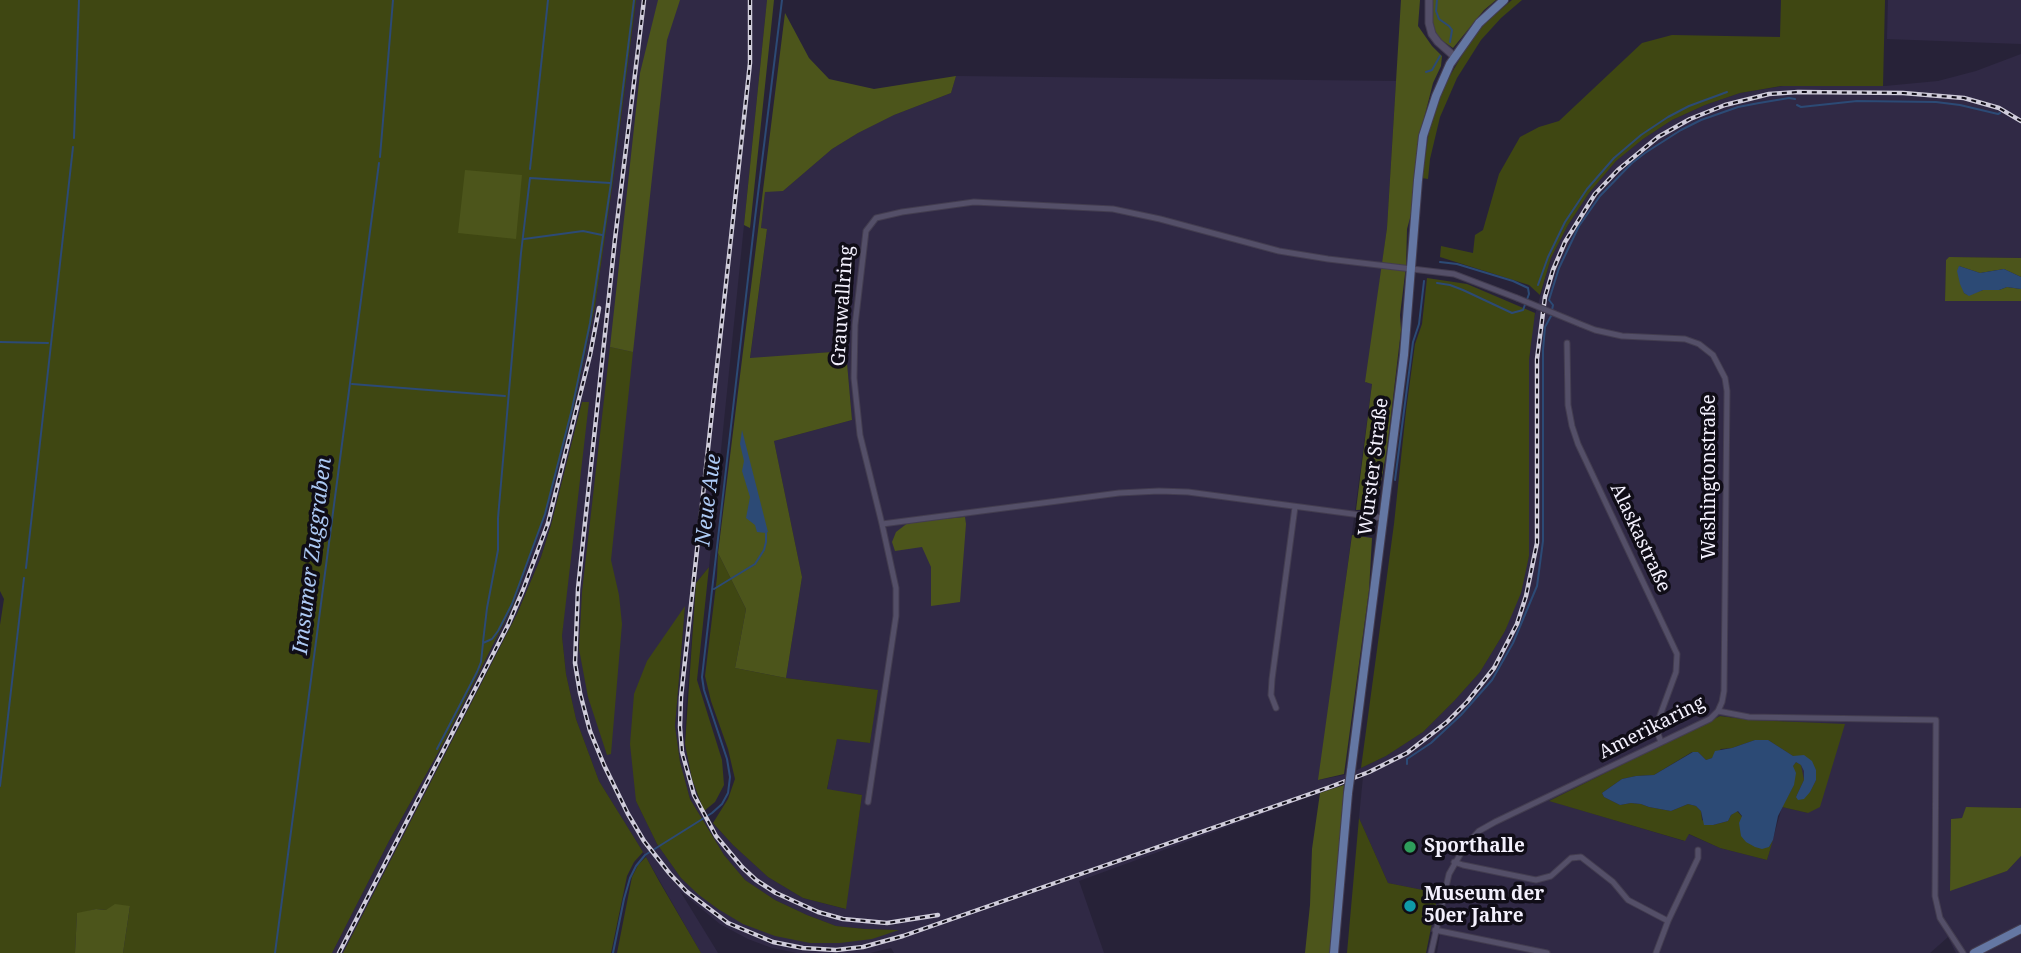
<!DOCTYPE html>
<meta charset="utf-8">
<style>
body{margin:0}
canvas{display:block;background:#272238}
</style>
<canvas width="2021" height="953"></canvas>
<script>
const c = document.querySelector('canvas').getContext('2d');
c.lineJoin = 'round';
function fill(path, color) {
  c.fillStyle = color;
  c.fill(path, 'evenodd');
}
function poly(rows) {
  const path = new Path2D();
  for (const r of rows) {
    path.moveTo(r[0], r[1]);
    for (let i = 2; i < r.length; i += 2) path.lineTo(r[i], r[i + 1]);
  }
  return path;
}
function trace(path, color, width, dash) {
  c.strokeStyle = color;
  c.lineWidth = width;
  c.lineCap = dash ? 'butt' : 'round';
  c.setLineDash(dash || []);
  c.stroke(path);
}
function label(font, color, halo, rows, align = 'center') {
  c.font = font + ' "Noto Serif",serif';
  c.lineWidth = 7;
  c.setLineDash([]);
  c.textBaseline = 'middle';
  c.strokeStyle = halo;
  c.fillStyle = color;
  for (const [text, x, y, turn = 0] of rows) {
    c.save();
    c.translate(x, y);
    c.rotate((+turn || 0) * Math.PI / 180);
    c.textAlign = isNaN(turn) ? turn : align;
    if (halo) c.strokeText(text, 0, 0);
    c.fillText(text, 0, 0);
    c.restore();
  }
}
fill(poly([
 [636,0,767,0,709,567,696,583,686,710,685,744,698,798,707,817,733,845,768,877,803,898,845,909,862,795,827,790,837,738,870,743,877,690,786,678,802,577,774,441,852,420,846,351,750,359,767,230,761,228,765,191,783,191,832,149,858,133,894,115,951,93,956,76,1396,81,1387,228,1366,383,1372,383,1319,780,1349,774,1361,768,1386,756,1423,732,1455,700,1480,672,1505,631,1529,556,1529,360,1533,322,1551,258,1568,225,1589,193,1616,161,1643,139,1672,120,1705,105,1740,93,1796,84,1885,86,1938,81,1976,71,2021,54,2021,258,1949,257,1946,260,1945,300,2021,301,2021,808,1967,807,1962,818,1951,819,1950,890,2007,871,2021,856,2021,953,1956,953,1948,937,1930,953,1437,953,1440,934,1430,932,1438,893,1388,883,1359,818,1363,777,1079,881,1104,953,894,953,891,948,870,953,797,953,772,948,748,939,720,924,680,891,718,953,701,953,646,857,599,781,576,719,566,674,562,636,583,402,551,525,541,557,517,614,343,953,332,953,389,841,444,742,513,605,545,515,573,410,595,306,613,181],
 [685,608,675,726,680,763,690,799,724,855,745,880,775,900,807,915,836,926,865,929,897,930,810,943,718,909,681,878,657,844,636,801],
 [1720,716,1751,720,1808,813,1782,807,1767,860,1720,848,1688,834,1684,841,1550,801],
 [1888,0,2021,0,2021,44,1887,39]
]), '#302945');
fill(poly([
 [0,0,636,0,613,181,595,306,573,410,545,515,513,605,444,742,389,841,332,953,123,953,130,906,106,910,96,909,77,914,75,953,0,953,0,625,4,599,0,591],
 [1512,0,1522,0,1501,18,1481,40,1457,78,1440,117,1430,159,1428,179,1422,178,1429,131,1444,86,1468,45,1485,23],
 [1781,0,1885,0,1883,86,1781,86,1740,93,1705,105,1672,120,1643,139,1616,161,1589,193,1568,225,1551,258,1540,295,1529,285,1440,257,1441,246,1473,253,1475,235,1483,230,1499,174,1520,137,1539,127,1559,121,1642,43,1672,35,1780,37],
 [1427,278,1467,284,1535,313,1529,360,1529,556,1521,593,1505,631,1480,672,1455,700,1423,732,1386,756,1361,768,1394,524,1406,411,1415,344,1422,324],
 [610,347,633,352,611,560,619,595,622,624,611,754,607,755,588,697,579,649,582,592],
 [582,402,589,402,562,636,566,674,576,719,599,781,643,852,634,862,627,876,611,953,343,953,517,614,541,557,551,525],
 [718,553,746,609,735,668,786,678,878,690,870,743,837,739,827,789,862,795,846,909,803,898,768,877,733,845,713,823,728,799,735,779,728,749,711,701,705,676,717,577],
 [709,567,697,680,722,760,724,785,715,802,704,811,692,779,685,744,696,583],
 [685,606,675,726,680,762,690,799,724,855,745,880,775,900,807,915,836,926,865,929,899,930,872,939,840,943,810,943,775,936,743,924,718,909,699,895,681,878,657,844,636,801,630,744,634,694,647,661],
 [1720,716,1751,720,1845,724,1820,807,1808,813,1782,807,1794,785,1793,766,1796,762,1801,765,1804,780,1796,797,1810,792,1816,780,1816,770,1804,756,1793,756,1768,740,1755,740,1732,748,1721,749,1712,758,1706,760,1698,752,1692,752,1654,775,1636,776,1622,779,1602,793,1604,797,1620,805,1631,803,1641,804,1649,807,1671,811,1688,804,1696,806,1701,811,1702,820,1713,825,1728,821,1731,815,1737,811,1769,847,1773,840,1767,860,1720,848,1689,834,1685,841,1549,801],
 [1359,818,1388,883,1438,893,1426,953,1347,953],
 [646,857,659,881,701,953,617,953,632,877,638,865]
]), '#3f4712');
fill(poly([
 [658,0,680,0,667,40,633,352,610,347,640,73],
 [767,0,774,0,750,228,744,225],
 [1401,0,1420,0,1418,26,1432,46,1442,56,1441,66,1433,83,1419,138,1413,207,1407,229,1406,266,1400,315,1401,330,1387,449,1377,504,1373,509,1356,510,1372,384,1365,382,1387,228],
 [1431,0,1496,0,1484,10,1453,48,1440,39,1435,31,1431,20],
 [785,13,809,58,829,79,874,89,956,76,951,93,894,115,858,133,832,149,783,191,765,192,761,228,767,229,750,358,846,351,852,420,774,441,802,577,786,678,735,668,746,609,718,553],
 [465,170,522,175,516,239,458,233],
 [1949,257,2021,258,2021,277,2004,269,1980,273,1959,266,1964,293,1968,295,1983,290,1999,290,2007,287,2021,289,2021,301,1945,301,1946,260],
 [965,517,966,524,960,602,931,606,931,567,922,547,895,551,892,542,896,532,909,522],
 [1352,535,1372,538,1369,590,1344,774,1318,780],
 [1344,785,1331,953,1305,953,1310,905,1312,849,1320,793],
 [1966,807,2021,808,2021,856,2007,871,1950,891,1951,819,1962,818],
 [115,904,130,906,123,953,75,953,77,913,96,909,106,910]
]), '#4c551b');
fill(poly([
 [1959,266,1980,273,2004,269,2021,277,2021,289,2007,287,1999,290,1983,290,1969,296,1964,293,1960,284,1957,271],
 [742,430,768,532,766,533,757,532,755,525,746,518,750,497,742,471,744,461,740,444],
 [1755,740,1768,740,1793,756,1804,755,1812,761,1816,770,1816,780,1810,792,1804,799,1798,800,1796,797,1804,780,1804,771,1801,765,1796,762,1793,766,1796,773,1794,785,1778,816,1773,840,1769,847,1762,849,1755,847,1746,842,1741,836,1739,823,1742,816,1738,811,1731,815,1728,821,1713,825,1704,825,1701,811,1696,806,1688,804,1671,811,1649,807,1641,804,1631,803,1620,805,1604,797,1602,793,1622,779,1636,776,1654,775,1693,752,1698,752,1706,760,1712,758,1715,751,1732,748]
]), '#2c4a75');
trace(poly([
 [1437,0,1436,11,1439,19,1449,26,1452,30,1450,42],
 [1426,72,1432,70,1440,56],
 [1797,105,1801,107,1857,101,1936,102,1960,105,1998,114,2000,113],
 [74,138,79,0],
 [380,157,393,0],
 [530,169,548,0],
 [524,239,583,231,602,235],
 [1437,283,1450,285,1463,290,1512,313,1523,310,1529,294,1528,288,1513,281,1457,264,1440,262],
 [1538,285,1548,257,1565,222,1587,189,1614,158,1641,135,1668,117,1689,106,1727,92],
 [1552,310,1553,305,1549,300,1559,268,1579,226,1600,196,1632,163,1645,153,1681,130,1701,120,1738,107,1759,103,1789,98,1795,99],
 [0,342,48,343],
 [352,384,505,396],
 [1395,480,1413,342,1419,324,1424,281],
 [26,568,73,147],
 [714,589,755,564,764,550,766,542,766,533],
 [483,642,487,608,498,550,498,518,521,253,530,178,610,183],
 [437,749,477,672,481,662,483,643,492,639,498,631,512,604,545,514,572,409,590,323,611,183,634,0],
 [1407,764,1407,759,1431,743,1461,715,1492,680,1513,643,1537,586,1543,541,1543,350,1545,327,1551,316],
 [0,786,24,578],
 [275,953,379,163],
 [613,953,624,899,630,878,636,866,645,855,712,813,722,804,728,793,730,777,727,759,704,690,702,677,755,218,782,0]
]), '#2c4a75', 2);
const street = poly([
 [1567,343,1568,405,1572,426,1578,444,1677,654,1676,672,1658,721,1658,734,1661,742],
 [1383,518,1188,492,1159,491,1119,493,882,524,860,435,854,378,855,325,866,231,876,218,902,212,974,202,1113,209,1160,219,1279,251,1328,259,1454,274,1517,298],
 [1276,708,1271,695,1272,679,1295,507],
 [1718,711,1749,717,1936,720,1935,896,1940,918,1963,953],
 [868,802,896,616,896,588,882,524],
 [1454,862,1463,865,1536,880,1551,876,1571,858,1581,857,1613,882,1628,900,1668,921],
 [1435,930,1547,953],
 [1431,953,1449,874,1465,846,1479,831,1495,822,1710,719,1718,711,1722,702,1724,691,1727,391,1725,378,1713,355,1699,344,1685,339,1622,336,1595,330,1580,324],
 [1656,953,1668,921,1698,858,1698,850]
]);
const secondary = poly([
 [1429,0,1429,23,1432,34,1438,42,1455,57]
]);
const primary = poly([
 [1351,771,1404,355,1418,180,1423,136,1436,96,1450,64,1479,23,1504,0],
 [1334,953,1348,793],
 [1974,953,2021,929]
]);
trace(street, '#433d50', 7);
trace(secondary, '#433d50', 9);
trace(primary, '#433d50', 10);
trace(street, '#544f68', 5);
trace(secondary, '#544f68', 7);
trace(primary, '#6477a3', 8);
const rail = poly([
 [644,0,615,239,578,589,575,663,580,693,590,731,604,765,628,814,644,841,670,874,686,891,728,923,773,942,803,948,836,950,863,947,903,936,1330,787,1369,772,1407,753,1447,722,1467,702,1494,668,1517,624,1526,596,1537,543,1537,359,1545,297,1553,270,1565,242,1595,194,1618,170,1658,137,1690,119,1725,105,1769,94,1798,92,1903,93,1964,98,1999,108,2021,121],
 [750,0,750,63,681,697,680,727,682,752,694,795,716,836,742,867,756,880,776,893,818,912,843,919,887,923,938,915],
 [339,953,508,625,523,590,548,523,590,355,599,308]
]);
trace(rail, '#cfccda', 4.5);
trace(rail, '#100d17', 2, [5]);
const streetBridge = poly([
 [1517,298,1580,324]
]);
const primaryBridge = poly([
 [1348,793,1351,771]
]);
trace(streetBridge, '#433d50', 7, []);
trace(primaryBridge, '#433d50', 10, []);
trace(streetBridge, '#544f68', 5);
trace(primaryBridge, '#6477a3', 8);
for (const [x, y, r, color] of [
 [1410,847,7,"#2e9e5b"],
 [1410,906,7,"#0f9aa8"]
]) {
  const dot = new Path2D();
  dot.arc(x, y, r, 0, 2 * Math.PI);
  c.fillStyle = color;
  c.fill(dot);
  trace(dot, '#100d17', 2.5);
}
label('19px', '#f3f0fd', '#100d17', [
 ["Grauwallring",843,306,-86],
 ["Wurster Straße",1374,467,-83],
 ["Washingtonstraße",1710,477,-90],
 ["Alaskastraße",1640,538,65],
 ["Amerikaring",1652,728,-27]
]);
label('bold 19px', '#f3f0fd', '#100d17', [
 ["Sporthalle",1424,847],
 ["Museum der",1424,895],
 ["50er Jahre",1424,917]
], 'left');
label('italic 21px', '#adcaf4', '#100d17', [
 ["Neue Aue",709,500,-83],
 ["Imsumer Zuggraben",313,556,-83]
]);
</script>
